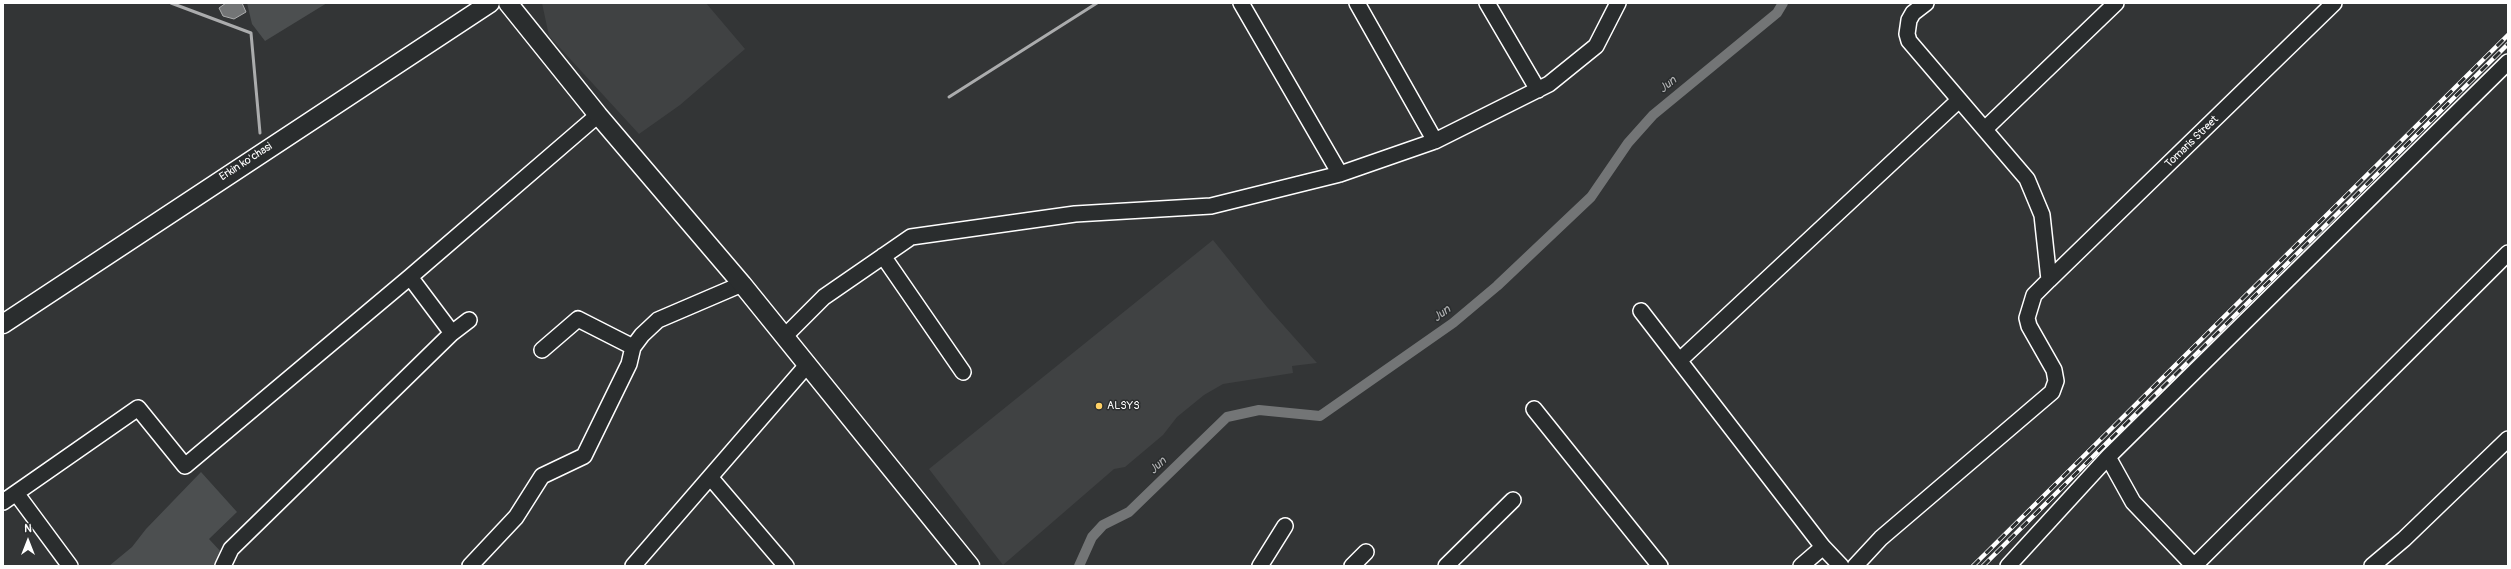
<!DOCTYPE html>
<style>
body{margin:0}
#map{position:relative;width:2511px;height:569px;overflow:hidden;background:#333536;font-family:Pangolin,sans-serif}
canvas{display:block}
.frame{position:absolute;inset:0;border:4px solid #fff;pointer-events:none}
.north{position:absolute;left:8px;top:521px;width:40px;height:40px;-webkit-text-stroke:3px #2a2d2e;paint-order:stroke;rotate:0deg;font-size:11px;font-weight:700;line-height:16px;text-align:center;color:#fff}
.north::after{content:'';display:block;margin:auto;width:14px;height:18px;background:#fff;clip-path:polygon(50% 0,100% 100%,50% 72%,0 100%)}
</style>
<div id="map">
<canvas width="2511" height="569"></canvas>
<div class="frame"></div>
<div class="north">N</div>
</div>
<script>
const c = document.querySelector('canvas').getContext('2d');
c.lineJoin = 'round';
function fill(path, color) {
  c.fillStyle = color;
  c.fill(path, 'evenodd');
}
function poly(rows) {
  const path = new Path2D();
  for (const r of rows) {
    path.moveTo(r[0], r[1]);
    for (let i = 2; i < r.length; i += 2) path.lineTo(r[i], r[i + 1]);
  }
  return path;
}
function trace(path, color, width, dash) {
  c.strokeStyle = color;
  c.lineWidth = width;
  c.lineCap = dash ? 'butt' : 'round';
  c.setLineDash(dash || []);
  c.stroke(path);
}
function label(font, color, halo, rows, align = 'center') {
  c.font = font + ' Pangolin,sans-serif';
  c.lineWidth = 3;
  c.setLineDash([]);
  c.textBaseline = 'middle';
  c.strokeStyle = halo;
  c.fillStyle = color;
  for (const [text, x, y, turn = 0] of rows) {
    c.save();
    c.translate(x, y);
    c.rotate((+turn || 0) * Math.PI / 180);
    c.textAlign = isNaN(turn) ? turn : align;
    if (halo) c.strokeText(text, 0, 0);
    c.fillText(text, 0, 0);
    c.restore();
  }
}
fill(poly([
 [542,3,706,3,745,49,680,105,639,134,549,36],
 [1213,240,1267,307,1317,363,1292,366,1293,373,1223,384,1204,395,1177,417,1163,435,1125,467,1114,469,1003,565,929,469]
]), '#404243');
fill(poly([
 [247,3,327,3,265,41,252,24],
 [201,472,237,512,209,539,222,553,217,566,109,566,132,547,146,529]
]), '#4c4f50');
const water = poly([
 [226,3,242,3,246,12,234,19,223,16,219,8,226,3]
]);
fill(water, '#737576');
trace(water, '#abacad', 1);
trace(poly([
 [171,3,251,33,260,133],
 [949,97,1097,3]
]), '#abacad', 3);
trace(poly([
 [1079,566,1092,537,1103,525,1129,512,1227,417,1259,410,1320,416,1453,323,1497,286,1591,197,1628,143,1653,115,1777,13,1783,3]
]), '#737576', 10);
const minor = poly([
 [1241,3,1340,174],
 [1357,3,1435,141],
 [1487,3,1538,90],
 [1986,128,2116,3],
 [883,256,963,372],
 [410,277,452,333],
 [2049,280,2334,3],
 [1641,311,1823,547,1841,566],
 [785,336,824,297,911,237,1075,214,1211,206,1340,174,1435,141,1549,84,1596,46,1618,3],
 [542,350,578,319,633,347],
 [1680,360,1958,101],
 [1534,409,1660,566],
 [2108,457,2133,502,2194,566],
 [710,477,786,566],
 [16,493,70,566],
 [3,502,138,408,185,466,410,277,598,115],
 [223,566,231,549,452,333,469,320],
 [470,566,516,517,542,476,584,456,629,364,633,347,642,335,658,320,742,284],
 [633,566,808,364],
 [1260,566,1285,526],
 [1352,566,1366,552],
 [1446,566,1513,500],
 [1801,566,1823,547],
 [1855,566,1881,538,2052,392,2056,381,2054,370,2029,326,2027,318,2034,295,2049,280,2042,215,2027,179,1909,41,1907,34,1909,20,1913,13,1926,3],
 [2008,566,2108,457,2508,62],
 [2194,566,2508,253],
 [2372,566,2404,539,2508,439]
]);
const major = poly([
 [508,3,598,115,742,284,970,566],
 [3,324,490,3]
]);
trace(minor, '#fff', 18);
trace(major, '#fff', 21);
trace(minor, '#2a2d2e', 15);
trace(major, '#2a2d2e', 18);
const rail = poly([
 [1973,566,2508,35],
 [1983,566,2508,44]
]);
trace(rail, '#fff', 4.5);
trace(rail, '#2a2d2e', 3, [9]);
for (const [x, y, r, color] of [
 [1099,406,4,"#ffd166"]
]) {
  const dot = new Path2D();
  dot.arc(x, y, r, 0, 2 * Math.PI);
  c.fillStyle = color;
  c.fill(dot);
  trace(dot, '#2a2d2e', 1.5);
}
label('11px', '#fff', '#2a2d2e', [
 ["Tomaris Street",2192,142,-44],
 ["Erkin ko'chasi",246,162,-33]
]);
label('11px', '#fff', '#2a2d2e', [
 ["ALSYS",1107,406]
], 'left');
label('italic 12px', '#b2b3b4', '#2a2d2e', [
 ["Jun",1668,85,-39],
 ["Jun",1442,314,-37],
 ["Jun",1158,466,-44]
]);
</script>
